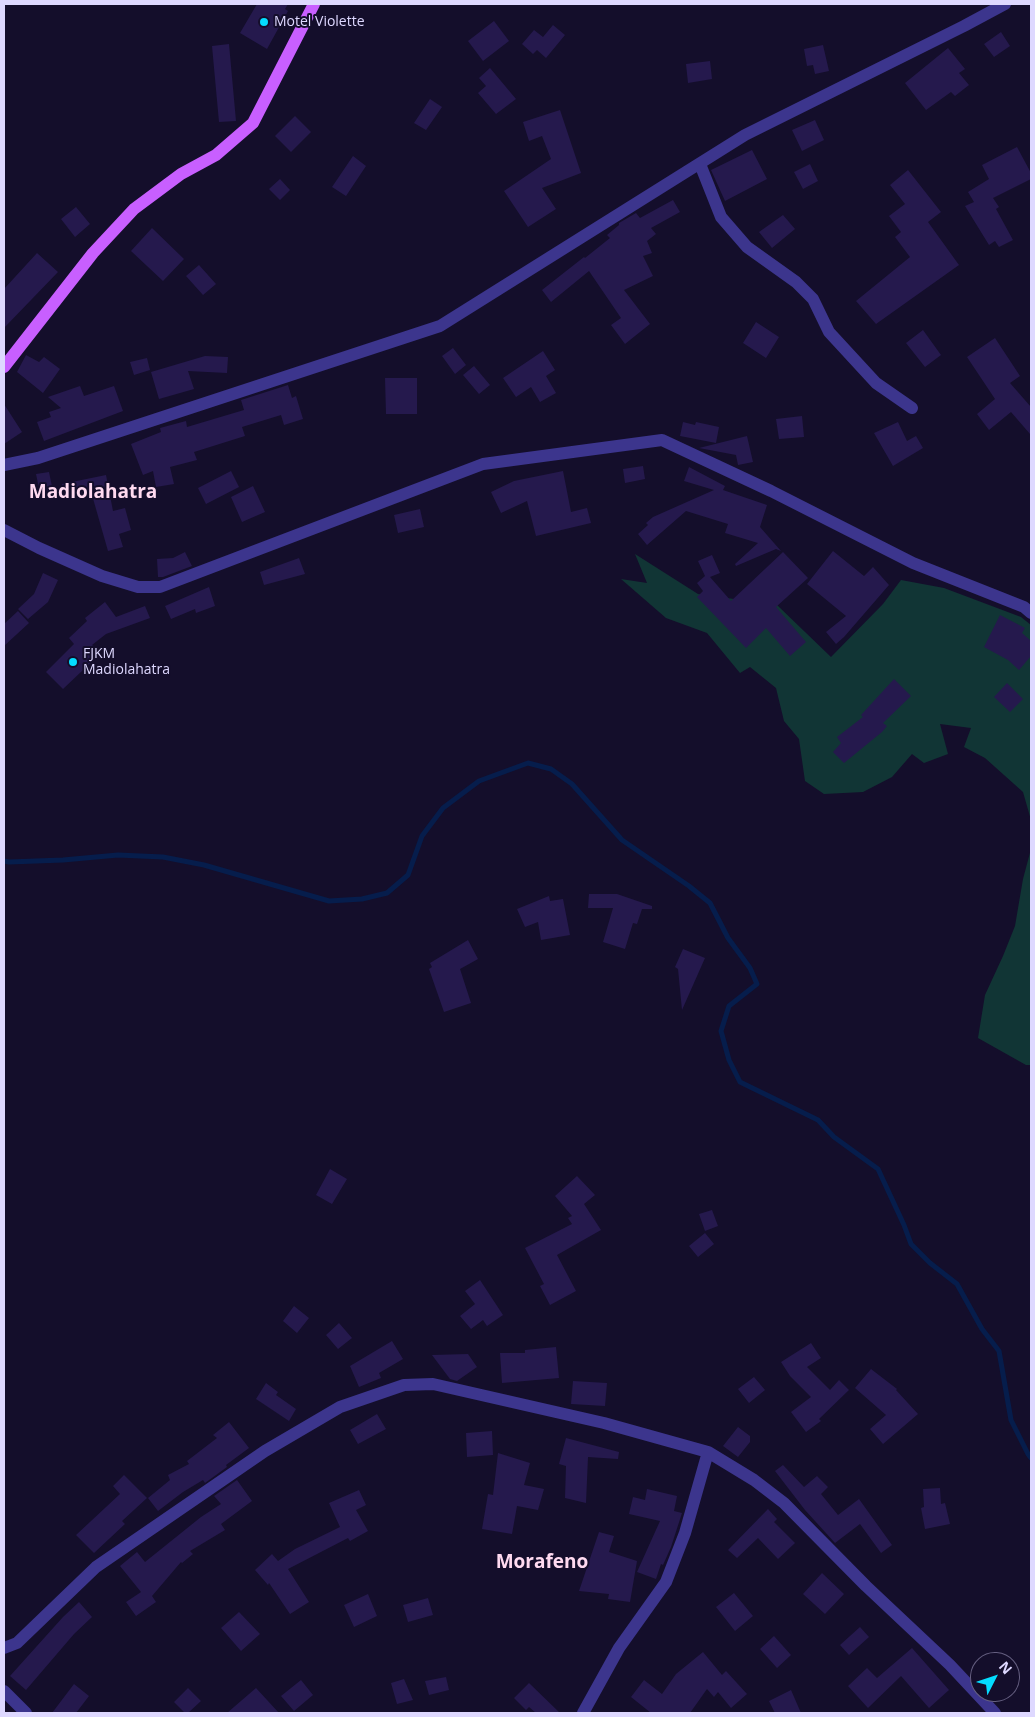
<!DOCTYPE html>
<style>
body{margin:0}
#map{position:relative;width:1035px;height:1717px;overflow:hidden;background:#140e2b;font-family:"Open Sans",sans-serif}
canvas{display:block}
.frame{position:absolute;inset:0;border:5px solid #ded8ff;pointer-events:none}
.north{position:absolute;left:970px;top:1652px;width:50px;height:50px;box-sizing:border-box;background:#140e2b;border:1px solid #655f80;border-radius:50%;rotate:49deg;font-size:14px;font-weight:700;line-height:20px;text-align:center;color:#ded8ff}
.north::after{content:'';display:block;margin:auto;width:18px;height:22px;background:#04ddff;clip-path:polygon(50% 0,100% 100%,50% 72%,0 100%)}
</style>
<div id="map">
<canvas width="1035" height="1717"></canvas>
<div class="frame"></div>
<div class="north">N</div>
</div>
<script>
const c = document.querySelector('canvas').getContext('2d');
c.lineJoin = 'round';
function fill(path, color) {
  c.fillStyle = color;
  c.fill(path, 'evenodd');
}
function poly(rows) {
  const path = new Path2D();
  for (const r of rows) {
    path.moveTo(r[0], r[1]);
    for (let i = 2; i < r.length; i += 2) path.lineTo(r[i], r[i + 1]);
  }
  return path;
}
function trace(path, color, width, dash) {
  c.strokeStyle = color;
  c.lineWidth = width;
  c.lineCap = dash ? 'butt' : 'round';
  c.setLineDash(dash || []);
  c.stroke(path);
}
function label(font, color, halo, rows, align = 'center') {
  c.font = font + ' "Open Sans",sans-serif';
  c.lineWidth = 4;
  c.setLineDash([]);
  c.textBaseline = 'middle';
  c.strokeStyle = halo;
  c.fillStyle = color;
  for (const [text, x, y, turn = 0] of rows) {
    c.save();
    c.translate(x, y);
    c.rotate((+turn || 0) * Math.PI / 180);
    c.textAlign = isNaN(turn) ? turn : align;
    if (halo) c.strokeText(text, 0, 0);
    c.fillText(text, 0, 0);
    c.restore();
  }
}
fill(poly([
 [635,554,698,594,777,605,831,657,883,604,901,580,944,588,1021,617,1031,625,1031,820,1023,792,985,758,964,747,971,728,940,724,948,754,924,763,912,754,892,777,863,792,824,794,805,781,799,739,784,721,776,688,750,667,740,673,707,633,666,618,621,579,647,583],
 [1031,849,1031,1065,1026,1065,978,1038,985,995,1003,956,1015,926,1023,879]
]), '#113535');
trace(poly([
 [4,861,9,862,63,860,118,855,163,857,204,865,329,901,362,899,387,893,408,875,422,836,443,808,479,781,528,763,551,769,572,784,622,840,689,886,710,903,728,938,750,968,757,984,729,1006,721,1031,729,1060,740,1082,818,1120,834,1137,878,1169,904,1225,911,1244,930,1263,957,1284,982,1329,999,1351,1011,1420,1028,1454,1031,1458]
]), '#061d4c', 5);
fill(poly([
 [257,4,288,4,285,9,288,11,267,49,240,33],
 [494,21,509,41,483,61,468,41],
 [553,25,565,35,546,58,537,50,533,54,522,44,534,30,543,37],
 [1001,32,1010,46,994,57,984,44],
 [229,44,236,121,219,122,212,46],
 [823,45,829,71,815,74,813,65,807,66,804,49],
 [948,48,965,69,959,73,969,85,955,96,951,92,926,110,905,83],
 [710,61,712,79,688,83,686,64],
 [490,68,516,99,496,114,478,93,486,86,479,78],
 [430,99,442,107,426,130,414,123],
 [560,110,581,173,542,188,556,209,528,227,504,191,551,159,542,136,529,141,523,122],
 [295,116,311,132,291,152,275,136],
 [815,120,824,140,802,151,792,130],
 [1017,147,1031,173,1031,179,993,198,999,207,996,209,1013,240,999,247,995,241,989,245,965,206,974,202,968,192,989,179,982,165],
 [752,150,767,179,725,201,711,170],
 [353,156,366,166,346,196,332,187],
 [810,164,818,181,803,189,794,172],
 [908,170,941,212,928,222,959,265,876,324,856,301,910,257,895,237,901,232,889,216,905,204,890,185],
 [280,179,290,190,280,200,269,189],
 [673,200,680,212,651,228,656,234,647,241,652,253,643,256,653,276,624,290,650,324,625,344,611,325,621,318,589,271,551,302,542,290,584,257,585,258,610,238,607,235,619,225,619,223,636,213,640,218],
 [76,207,90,224,75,237,61,219],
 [783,215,795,229,772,248,759,232],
 [152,228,184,259,163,281,131,251],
 [37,253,58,272,4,328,4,289],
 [199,265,216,284,203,295,186,276],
 [756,322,779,337,766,358,743,343],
 [923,330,941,355,925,367,906,343],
 [995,338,1020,376,1010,383,1031,407,1030,434,1011,412,989,430,977,414,995,399,967,357],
 [453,348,466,365,455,374,442,356],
 [543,351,555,370,546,376,556,393,540,402,531,387,516,397,503,378],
 [26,355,39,362,44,357,60,369,43,393,17,372],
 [205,356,228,357,227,373,188,371,194,389,159,399,151,372],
 [147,358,150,370,134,375,130,362],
 [474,366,490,385,479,394,463,375],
 [385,378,417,378,417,414,386,414],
 [288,385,292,398,296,396,303,419,284,425,281,415,242,427,245,436,194,452,197,460,170,467,174,484,156,487,153,471,143,475,131,444,161,432,160,428,186,421,187,427,244,410,241,400],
 [80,386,84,396,114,386,123,411,44,441,37,422,51,417,49,412,61,408,48,397],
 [4,404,22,432,4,444],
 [802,416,804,437,779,439,776,419],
 [683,422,695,425,696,422,719,427,716,443,680,436],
 [898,422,907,441,916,436,923,448,893,466,874,433],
 [747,436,753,462,738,465,736,455,699,448],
 [643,466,645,479,625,483,623,469],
 [689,467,725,486,723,490,767,505,760,527,781,551,776,549,736,566,735,564,758,543,725,533,728,524,686,511,647,545,638,534,648,525,646,523,653,517,714,490,684,481],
 [231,471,239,487,206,504,198,488],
 [563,471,571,512,587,508,591,523,536,536,527,501,501,513,491,492,514,481],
 [49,472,54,496,41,498,36,474],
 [106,475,113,511,125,508,131,530,119,534,123,547,108,551,92,495,66,500,62,484],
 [253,486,265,512,242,522,231,497],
 [420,509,424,527,398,533,394,515],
 [833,551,864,576,873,567,889,585,844,637,836,644,826,632,846,616,807,584],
 [185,552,192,566,163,577,158,577,157,559,173,558],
 [783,552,808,578,776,607,806,642,790,656,766,628,746,648,697,597,703,591,697,583,705,576,698,561,712,555,720,573,710,577,731,601],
 [299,558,305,574,264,585,260,572],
 [43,573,58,580,48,602,28,619,18,609,34,594],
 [209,587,215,606,196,613,195,609,171,619,165,606],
 [105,602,116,617,145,606,150,618,106,634,92,645,101,653,63,689,46,672,74,644,69,638,87,621,85,618],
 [18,611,29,623,4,646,4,624],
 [1000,615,1025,628,1022,633,1031,641,1031,656,1019,670,1008,660,984,647],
 [894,679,911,696,883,723,887,726,882,732,844,763,833,752,841,743,837,737,863,717,861,715],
 [1007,683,1023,699,1010,712,994,697],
 [589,894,617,894,652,906,652,909,642,909,637,924,633,923,625,949,603,942,613,908,588,908],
 [549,896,550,901,563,899,570,935,541,940,538,922,525,927,517,909],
 [468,940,478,959,460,969,471,1003,444,1012,429,969,432,967,430,963],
 [683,949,705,958,682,1010,678,969,675,967],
 [330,1169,347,1179,332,1204,316,1195],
 [577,1176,595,1195,584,1204,601,1230,557,1255,576,1291,550,1305,540,1286,544,1284,525,1248,572,1224,568,1218,572,1216,555,1196],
 [712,1210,718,1226,705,1231,699,1214],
 [705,1233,714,1244,698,1257,689,1246],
 [480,1280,503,1315,487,1326,483,1320,471,1329,460,1316,475,1304,465,1291],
 [294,1306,309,1318,297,1333,283,1321],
 [339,1323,352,1338,338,1349,326,1335],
 [392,1341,403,1359,379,1373,381,1378,359,1387,350,1366],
 [811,1343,821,1358,807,1367,830,1390,839,1380,849,1390,819,1419,821,1421,806,1432,791,1412,811,1397,790,1376,781,1362],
 [556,1347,559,1378,502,1383,500,1353,525,1353,525,1350],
 [468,1354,477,1367,457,1381,450,1379,432,1355],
 [871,1369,897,1389,896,1390,918,1414,883,1444,870,1429,886,1415,855,1388],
 [754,1377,765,1390,749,1403,738,1389],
 [573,1381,607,1383,605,1406,571,1404],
 [266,1383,278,1392,276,1395,296,1409,289,1421,256,1399],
 [377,1414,386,1429,358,1444,350,1430],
 [229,1422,249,1448,226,1465,227,1467,205,1483,203,1480,183,1492,158,1511,148,1498,170,1480,168,1475,189,1464,187,1461,217,1438,213,1435],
 [738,1427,750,1436,750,1442,738,1457,723,1446],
 [492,1431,493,1455,467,1457,466,1433],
 [566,1438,619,1452,618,1459,588,1457,586,1503,565,1498,566,1466,559,1464],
 [498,1453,530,1463,524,1485,544,1489,538,1510,517,1506,512,1534,482,1529,488,1494,493,1495],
 [783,1465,804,1487,817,1476,828,1487,821,1494,838,1515,859,1499,892,1545,881,1553,860,1524,835,1543,805,1510,775,1471],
 [124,1475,147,1498,122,1521,125,1524,94,1553,76,1535,120,1494,113,1486],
 [237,1480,252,1501,221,1524,225,1530,190,1551,193,1554,182,1563,181,1562,152,1596,156,1602,136,1616,126,1602,141,1592,120,1566,137,1552,145,1562,201,1517,221,1504,214,1496],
 [940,1488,941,1504,945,1503,950,1524,925,1529,921,1508,924,1507,923,1489],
 [647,1489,677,1496,674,1511,682,1513,671,1547,663,1565,661,1564,656,1579,637,1572,660,1521,629,1514,633,1497,645,1500],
 [359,1490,366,1505,356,1510,368,1531,350,1541,348,1538,288,1569,309,1602,290,1614,269,1583,268,1585,255,1570,272,1554,278,1561,295,1549,340,1527,329,1503],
 [768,1509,777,1519,774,1522,795,1543,778,1559,758,1538,737,1558,728,1550],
 [599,1532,614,1536,609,1552,637,1561,630,1602,608,1599,609,1594,579,1591],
 [822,1573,844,1594,825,1614,803,1594],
 [734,1593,753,1616,735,1631,716,1607],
 [368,1594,377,1616,354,1627,344,1605],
 [428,1598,433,1615,408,1622,403,1605],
 [79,1602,92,1617,74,1634,26,1690,10,1676,63,1617],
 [239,1612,260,1634,241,1651,221,1628],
 [860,1627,869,1637,849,1655,840,1645],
 [774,1636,791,1655,777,1668,760,1649],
 [912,1648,949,1690,929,1708,901,1676,868,1708,848,1686,867,1668,877,1678],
 [703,1652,722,1675,726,1671,747,1694,731,1708,718,1692,714,1697,707,1689,690,1713,651,1713,631,1697,644,1680,662,1694,676,1674],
 [446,1677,449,1690,429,1695,425,1681],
 [404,1679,413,1700,397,1704,391,1683],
 [301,1680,313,1695,294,1711,281,1696],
 [529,1683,560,1713,536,1713,529,1707,526,1710,514,1698],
 [74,1684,89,1696,76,1713,52,1713],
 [188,1688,201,1701,188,1713,185,1713,174,1702],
 [256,1688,279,1713,227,1713],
 [791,1690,801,1713,775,1713,769,1701]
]), '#25194d');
trace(poly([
 [700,164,721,217,747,247,796,282,813,299,829,332,876,383,912,408],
 [4,465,38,458,440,326,745,135,964,26,1005,4],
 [4,530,39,548,102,576,138,587,160,587,483,464,662,440,771,491,913,563,1024,607,1031,613],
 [4,1648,17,1643,96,1567,265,1451,340,1407,404,1385,433,1384,604,1423,708,1452,754,1480,784,1503,866,1586,950,1665,995,1713],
 [4,1691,26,1713],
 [583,1713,619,1648,666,1582,685,1533,708,1452]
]), '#3c358d', 12);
trace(poly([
 [4,367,93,253,134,209,181,174,216,155,253,123,314,4]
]), '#c85fff', 12);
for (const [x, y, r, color] of [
 [264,22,5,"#04ddff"],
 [73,662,5,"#04ddff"]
]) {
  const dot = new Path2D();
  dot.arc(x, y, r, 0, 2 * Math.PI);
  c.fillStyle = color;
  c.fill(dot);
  trace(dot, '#140e2b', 2);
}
label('14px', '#ded8ff', '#140e2b', [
 ["Motel Violette",274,22],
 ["FJKM",83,654],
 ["Madiolahatra",83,670]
], 'left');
label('bold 19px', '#ffdaf0', '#140e2b', [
 ["Madiolahatra",93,493],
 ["Morafeno",542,1563]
]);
</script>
